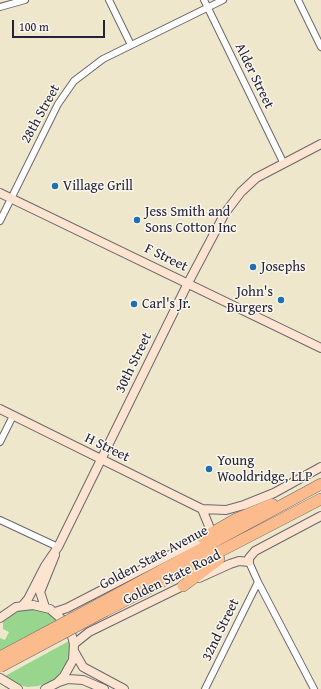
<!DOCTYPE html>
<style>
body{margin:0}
#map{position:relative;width:321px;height:689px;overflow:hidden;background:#efe7cb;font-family:"Gentium Book Plus",serif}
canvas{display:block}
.scale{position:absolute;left:12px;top:20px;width:93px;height:18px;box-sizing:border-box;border:2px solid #22223b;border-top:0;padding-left:5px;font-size:12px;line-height:14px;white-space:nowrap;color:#22223b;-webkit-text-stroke:3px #fbf7ec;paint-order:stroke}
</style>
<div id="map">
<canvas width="321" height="689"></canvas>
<div class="scale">100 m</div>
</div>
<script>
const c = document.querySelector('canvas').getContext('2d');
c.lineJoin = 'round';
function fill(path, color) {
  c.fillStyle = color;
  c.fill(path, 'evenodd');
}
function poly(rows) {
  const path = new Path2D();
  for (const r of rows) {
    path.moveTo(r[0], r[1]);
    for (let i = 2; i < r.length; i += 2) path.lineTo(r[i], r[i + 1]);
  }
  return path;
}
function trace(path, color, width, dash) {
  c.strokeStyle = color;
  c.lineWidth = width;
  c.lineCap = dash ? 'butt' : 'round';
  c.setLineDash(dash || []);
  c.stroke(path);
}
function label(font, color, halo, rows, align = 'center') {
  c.font = font + ' "Gentium Book Plus",serif';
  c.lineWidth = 3;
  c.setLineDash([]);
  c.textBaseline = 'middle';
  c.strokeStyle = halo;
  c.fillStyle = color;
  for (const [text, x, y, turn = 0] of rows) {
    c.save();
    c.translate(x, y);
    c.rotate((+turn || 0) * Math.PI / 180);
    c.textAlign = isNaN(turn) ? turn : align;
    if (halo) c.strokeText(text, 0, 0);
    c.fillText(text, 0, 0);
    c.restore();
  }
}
fill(poly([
 [24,609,33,609,50,613,60,622,0,653,0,638,5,640,9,632,3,629,3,619],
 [69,641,69,654,66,665,56,678,49,682,38,686,27,687,20,685,5,676]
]), '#97d68c');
const street = poly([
 [109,0,131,45],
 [204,0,283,162],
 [298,0,321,47],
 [0,7,25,0],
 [0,221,58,104,74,81,103,59,223,0],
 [0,442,13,416],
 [0,520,58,547],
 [249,562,258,582,314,689],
 [205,689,258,582]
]);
const secondary = poly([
 [0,193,321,348],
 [0,409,202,509,226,510,244,505,274,493,321,467],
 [199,578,230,564,239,561,249,562,249,558,255,551,321,516],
 [22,606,28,599,45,566,58,547,188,283,225,213,241,192,256,178,321,144],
 [45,607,40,592,55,555],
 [55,612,67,608,203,538,209,530,209,526,202,509],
 [0,618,16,607,33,605,50,609,66,623,70,629,74,644,73,660,64,676,57,683,45,689],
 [74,644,89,632,187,584],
 [74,651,83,667,124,689],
 [0,678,18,689],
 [59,682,68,679,83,680,104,689]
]);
const highway = poly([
 [203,538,236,519,272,504],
 [183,586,219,559],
 [99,604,321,484],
 [105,611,321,499]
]);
trace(street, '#6a676d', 8);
trace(secondary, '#6a676d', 10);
trace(highway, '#6a676d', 12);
trace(street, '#fff', 6);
trace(secondary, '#fde4d1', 8);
trace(highway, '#fbbb8d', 11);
const highwayBridge = poly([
 [0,657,99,604],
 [0,667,105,611]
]);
trace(highwayBridge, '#6a676d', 12, []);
trace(highwayBridge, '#fbbb8d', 11);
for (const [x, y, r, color] of [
 [55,186,4,"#1f6fb2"],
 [137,220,4,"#1f6fb2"],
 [253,267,4,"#1f6fb2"],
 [281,300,4,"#1f6fb2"],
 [134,304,4,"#1f6fb2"],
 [209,469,4,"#1f6fb2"]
]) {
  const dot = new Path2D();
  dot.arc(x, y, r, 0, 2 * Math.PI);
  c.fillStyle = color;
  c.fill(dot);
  trace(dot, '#fbf7ec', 1.5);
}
label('14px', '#22223b', '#fbf7ec', [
 ["Alder Street",254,76,64],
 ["28th Street",41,114,-61],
 ["F Street",166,258,26],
 ["30th Street",134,363,-64],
 ["H Street",107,448,26],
 ["Golden State Avenue",154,558,-28],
 ["Golden State Road",172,578,-26],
 ["32nd Street",221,630,-64]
]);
label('14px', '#22223b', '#fbf7ec', [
 ["Village Grill",63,186],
 ["Jess Smith and",145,212],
 ["Sons Cotton Inc",145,228],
 ["Josephs",261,267],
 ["John's",273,292,"right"],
 ["Burgers",273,308,"right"],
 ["Carl's Jr.",142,304],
 ["Young",217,461],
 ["Wooldridge, LLP",217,477]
], 'left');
</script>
